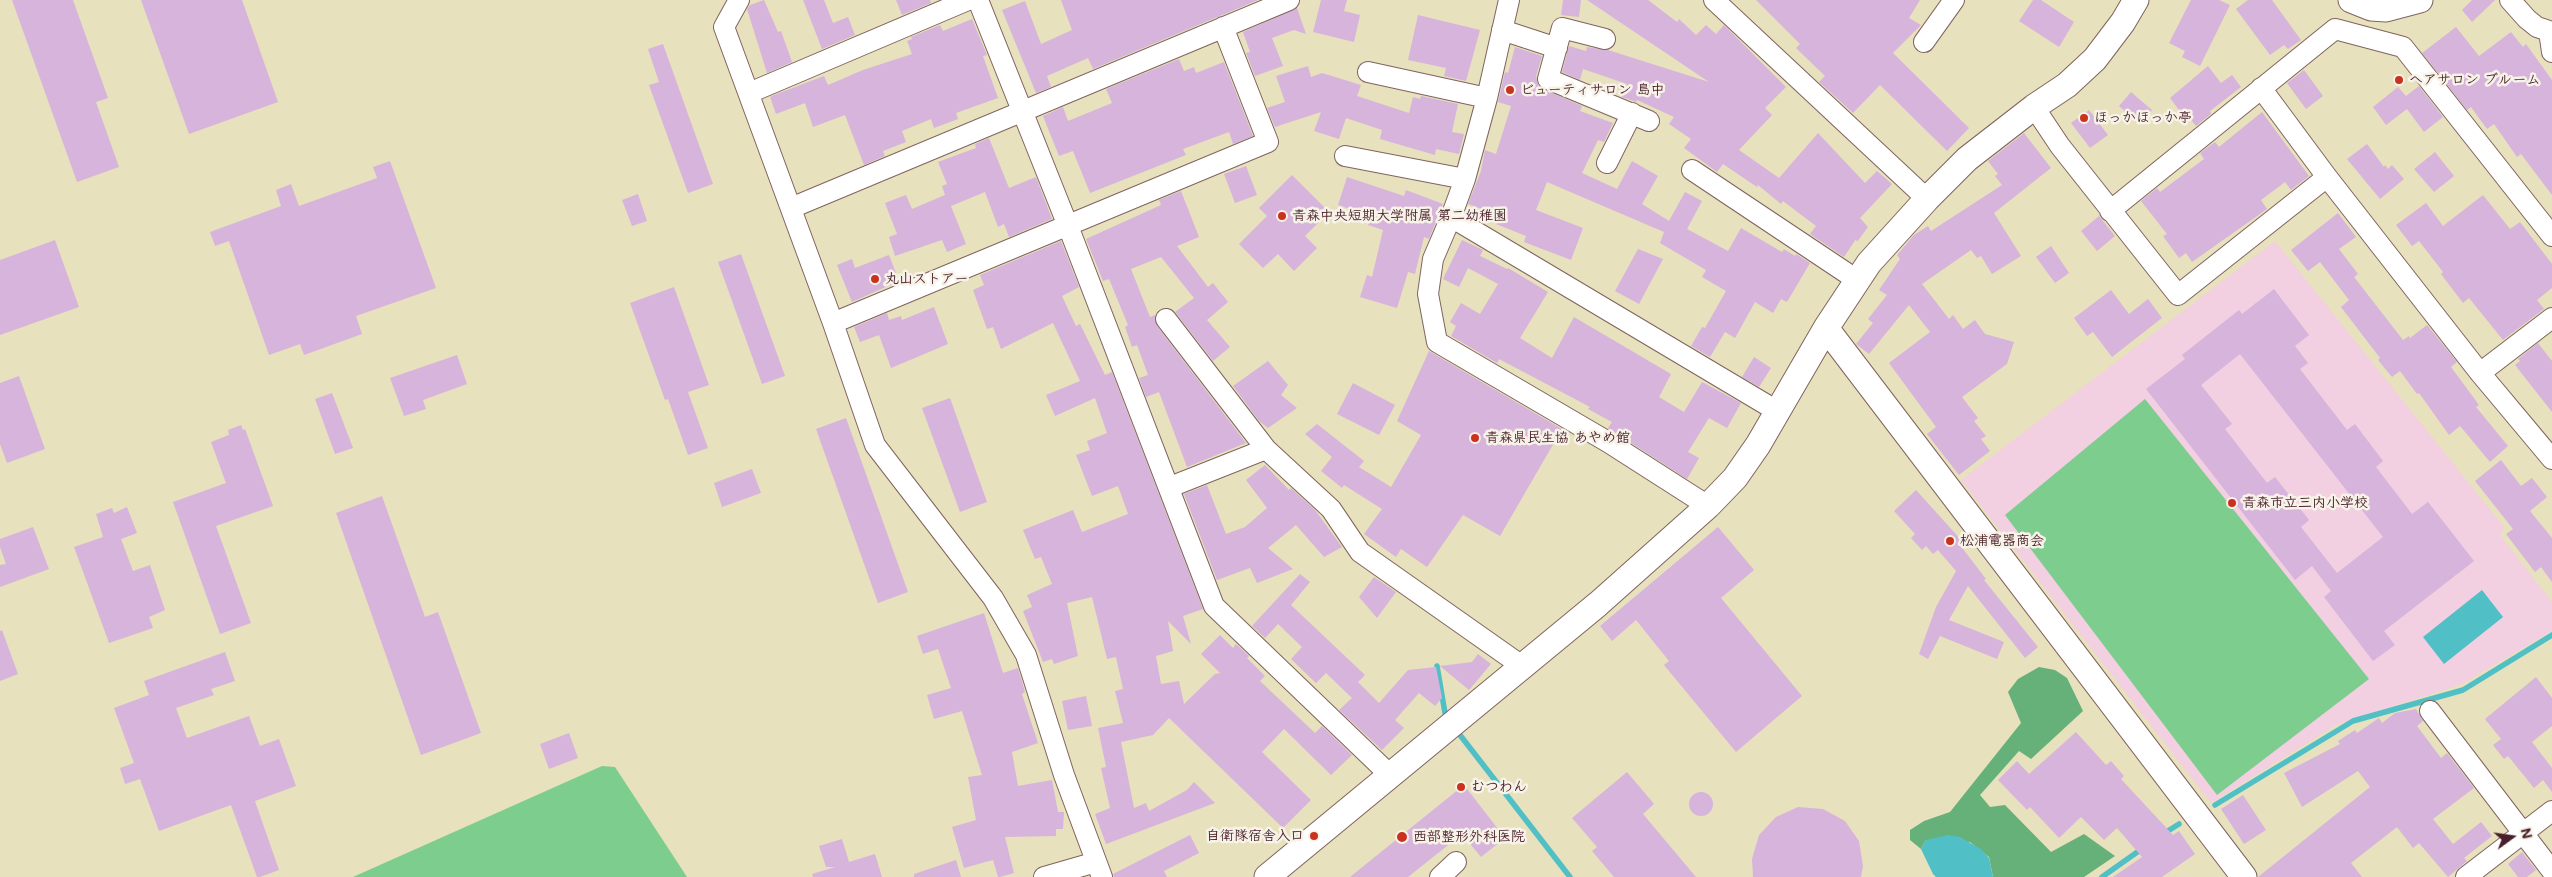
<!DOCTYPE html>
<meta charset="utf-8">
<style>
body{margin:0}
#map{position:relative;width:2552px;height:877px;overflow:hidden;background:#e7e1bd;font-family:Mali,sans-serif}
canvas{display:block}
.north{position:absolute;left:2487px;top:812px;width:50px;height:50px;-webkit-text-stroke:4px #f7f3e8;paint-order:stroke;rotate:76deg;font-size:14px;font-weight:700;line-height:20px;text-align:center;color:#4a1f2b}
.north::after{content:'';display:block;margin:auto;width:18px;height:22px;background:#4a1f2b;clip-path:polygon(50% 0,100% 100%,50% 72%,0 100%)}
</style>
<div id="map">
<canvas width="2552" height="877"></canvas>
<div class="north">N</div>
</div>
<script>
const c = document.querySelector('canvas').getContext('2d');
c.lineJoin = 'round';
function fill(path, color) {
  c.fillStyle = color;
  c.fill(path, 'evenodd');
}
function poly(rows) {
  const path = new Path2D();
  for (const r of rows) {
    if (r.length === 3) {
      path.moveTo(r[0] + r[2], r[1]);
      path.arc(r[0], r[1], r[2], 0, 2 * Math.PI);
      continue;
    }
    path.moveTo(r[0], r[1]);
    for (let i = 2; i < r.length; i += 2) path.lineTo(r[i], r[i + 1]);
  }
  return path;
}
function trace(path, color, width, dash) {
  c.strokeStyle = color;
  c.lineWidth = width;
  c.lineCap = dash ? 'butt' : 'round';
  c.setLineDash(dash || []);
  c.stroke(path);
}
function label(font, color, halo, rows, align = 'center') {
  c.font = font + ' Mali,"Klee One",sans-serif';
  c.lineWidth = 5;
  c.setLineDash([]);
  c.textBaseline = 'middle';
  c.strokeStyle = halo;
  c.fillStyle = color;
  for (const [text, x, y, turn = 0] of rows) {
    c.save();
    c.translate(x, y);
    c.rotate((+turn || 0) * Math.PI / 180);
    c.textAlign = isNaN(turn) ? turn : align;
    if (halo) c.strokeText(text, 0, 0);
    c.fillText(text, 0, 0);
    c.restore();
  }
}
fill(poly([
 [2275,241,2504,527,2500,535,2552,602,2552,631,2462,684,2336,725,2211,803,1961,480]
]), '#f2cfe1');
fill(poly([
 [2145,399,2369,679,2217,795,2005,515],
 [602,766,615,767,687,877,353,877]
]), '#7dcd8e');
fill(poly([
 [2039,667,2055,670,2067,678,2083,711,2031,759,2019,751,1980,795,1990,807,2005,805,2051,852,2084,834,2115,856,2084,877,1993,877,1989,857,1970,842,1926,840,1921,849,1910,840,1910,830,1924,821,1950,812,2021,723,2008,692,2018,679]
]), '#66b079');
fill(poly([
 [2482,590,2503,617,2444,664,2423,637],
 [1948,835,1960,837,1981,849,1989,858,1993,877,1936,877,1933,874,1921,849,1926,840]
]), '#51bfc6');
trace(poly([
 [1437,666,1445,713],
 [1460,735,1570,877],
 [2215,805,2353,721,2463,690,2552,635],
 [2163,834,2179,824],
 [2102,877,2143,848]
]), '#51bfc6', 5.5);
fill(poly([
 [12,0,73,0,108,98,96,102,119,167,77,182],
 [141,0,242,0,278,102,189,134],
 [764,0,778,32,781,31,792,62,767,73,747,9,750,5],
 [803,0,824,0,833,23,848,17,855,35,822,49],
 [896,0,930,0,931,3,902,15],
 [1061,0,1258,0,1093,69,1088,58,1047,76,1051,87,1036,93,1002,10,1025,1,1041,44,1072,30],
 [1321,0,1347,0,1344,11,1360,15,1354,42,1313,32],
 [1563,0,1581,0,1579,17,1561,15],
 [1587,0,1648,0,1677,22,1679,19,1696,35,1706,25,1716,34,1724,25,1786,87,1765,108,1772,115,1739,150,1779,178,1818,133,1865,183,1877,171,1892,184,1860,218,1868,227,1857,242,1856,239,1844,257,1810,234,1816,226,1783,201,1781,204,1758,185,1757,187,1723,164,1717,172,1684,148,1691,139,1669,124,1674,117,1637,100,1636,102,1622,97,1627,84,1583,69,1580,80,1562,72,1569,46,1586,51,1587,47,1608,50,1709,82],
 [1756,0,1920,0,1909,18,1921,25,1893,53,1969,128,1947,151,1880,85,1853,113,1819,82,1825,76,1796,48,1800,44],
 [2033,0,2041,0,2074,22,2059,47,2019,21],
 [2191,0,2219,0,2230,5,2200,66,2182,57,2185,51,2169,43],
 [2248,0,2272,0,2301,40,2288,49,2284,45,2270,55,2236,9],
 [2472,0,2495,0,2472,22,2462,10],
 [1297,8,1306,34,1294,30,1272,38,1283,66,1255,76,1246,53,1250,52,1243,32],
 [1418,15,1480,30,1466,81,1444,76,1446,68,1408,60],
 [972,19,987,55,983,56,998,98,956,113,958,119,934,128,931,119,902,131,906,142,883,151,885,156,864,165,845,115,813,127,805,103,776,114,770,97,774,95,824,76,828,85,863,70,912,54,907,41,912,39,911,37,940,25,943,31],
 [2456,27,2479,56,2511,32,2523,47,2526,44,2552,80,2552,195,2521,154,2517,157,2494,124,2487,129,2471,107,2467,110,2422,53],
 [663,44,713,184,688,193,649,85,659,82,648,49],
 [1515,47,1542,56,1536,76,1539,87,1582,106,1580,111,1613,123,1604,142,1598,140,1582,173,1617,189,1632,161,1658,176,1642,204,1669,221,1685,192,1702,201,1687,229,1728,251,1741,228,1782,252,1784,249,1795,256,1796,254,1810,263,1787,302,1781,299,1773,313,1755,302,1735,338,1725,332,1710,357,1691,346,1702,327,1705,328,1726,291,1702,277,1706,270,1660,243,1664,232,1547,182,1536,210,1583,228,1571,260,1524,242,1526,236,1486,220,1490,212,1468,204,1481,171,1485,150,1496,154,1511,106,1498,102,1505,72,1508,73],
 [1179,59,1184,71,1194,67,1196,73,1224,62,1253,136,1233,144,1229,132,1183,149,1186,155,1090,193,1073,151,1059,156,1043,116,1063,107,1068,121,1112,103,1106,89],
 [1308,66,1311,77,1322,73,1361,85,1357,96,1409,113,1413,97,1420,99,1421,96,1458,104,1452,132,1464,134,1459,154,1436,149,1435,155,1380,139,1382,130,1346,118,1339,139,1314,131,1321,112,1275,127,1267,108,1285,102,1276,76],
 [2208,66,2221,83,2232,75,2241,87,2210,111,2211,114,2196,126,2188,116,2185,118,2170,98],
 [2304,70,2323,96,2306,109,2287,83],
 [2419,86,2443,117,2424,132,2407,109,2386,125,2373,107,2398,87,2406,96],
 [2131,92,2152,110,2140,124,2119,106],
 [2089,110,2108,135,2090,148,2071,123],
 [2262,112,2309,176,2291,190,2285,182,2261,200,2267,209,2192,262,2186,253,2179,258,2163,236,2167,234,2141,201,2157,188,2160,192,2204,159,2200,153,2215,142,2219,147],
 [2024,133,2051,168,1994,213,2021,256,1992,274,1981,256,1977,258,1971,250,1922,284,1949,319,1953,315,1963,329,1975,320,1985,334,2014,342,2007,364,1962,397,1978,418,1974,421,1986,436,1981,439,1990,451,1959,475,1927,434,1936,427,1889,363,1930,332,1909,305,1869,354,1856,344,1873,323,1868,319,1887,295,1879,290,1900,259,1897,255,1914,235,1928,226,1931,231,2002,185,1995,176,1998,174,1988,161],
 [989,138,1009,188,1036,177,1052,219,1009,237,1004,224,998,227,985,192,951,206,966,244,947,252,942,240,895,256,889,237,897,234,885,203,906,195,912,209,945,195,942,186,947,184,938,162,976,148,975,144],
 [2367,144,2384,167,2385,165,2388,169,2392,165,2404,179,2380,199,2347,159],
 [2435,152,2454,176,2434,192,2414,169],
 [390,161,436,288,356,316,362,334,304,355,300,344,269,355,229,241,215,246,210,232,281,206,276,190,291,184,299,206,377,178,373,167],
 [1246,166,1257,195,1235,203,1224,174],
 [1292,175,1329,212,1305,236,1317,248,1294,271,1278,254,1263,268,1239,244,1267,216,1259,208],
 [1347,177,1404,196,1406,190,1443,204,1429,239,1424,237,1415,274,1408,272,1397,308,1360,297,1367,275,1372,277,1383,230,1368,225,1371,216,1338,205],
 [1181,191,1199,237,1177,246,1208,287,1213,283,1228,302,1207,320,1230,347,1213,361,1175,312,1194,298,1161,257,1131,269,1150,317,1155,315,1157,326,1246,443,1187,467,1159,392,1146,397,1139,378,1148,375,1137,345,1132,347,1125,327,1128,325,1109,279,1103,281,1086,239,1161,205,1159,200],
 [638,194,647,221,632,226,622,200],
 [2483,195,2510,229,2520,222,2552,264,2552,288,2537,300,2544,309,2503,340,2469,298,2463,303,2441,274,2443,272,2419,241,2412,246,2396,225,2426,203,2443,226],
 [2338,213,2356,237,2339,249,2358,274,2354,277,2403,340,2409,336,2410,338,2427,325,2457,362,2451,367,2479,405,2476,407,2508,446,2490,462,2460,426,2449,435,2419,393,2417,394,2400,371,2392,377,2378,360,2380,358,2341,307,2349,300,2320,262,2308,271,2291,250],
 [2099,216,2115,236,2097,251,2081,231],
 [55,240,79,307,0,335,0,260],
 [1462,240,1483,250,1480,256,1507,269,1508,268,1548,292,1520,338,1552,358,1574,317,1671,374,1659,397,1684,412,1702,382,1741,403,1727,428,1709,418,1688,452,1699,458,1687,479,1608,428,1612,422,1588,409,1590,407,1499,359,1497,363,1451,336,1456,326,1450,322,1461,303,1480,314,1498,284,1468,268,1459,287,1443,279],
 [1061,241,1079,287,1062,296,1076,326,1080,324,1105,375,1112,372,1203,609,1183,616,1191,644,1168,621,1173,651,1156,656,1161,684,1179,681,1184,704,1215,674,1220,673,1201,654,1220,635,1233,648,1236,644,1249,656,1247,658,1265,676,1260,681,1315,733,1322,726,1352,755,1331,775,1284,729,1262,752,1311,800,1283,828,1169,718,1153,735,1121,742,1134,808,1146,803,1149,811,1187,790,1194,782,1215,803,1106,844,1095,814,1110,808,1101,768,1106,767,1098,728,1123,723,1115,691,1123,689,1116,657,1107,659,1092,597,1067,603,1078,656,1054,664,1052,659,1043,662,1023,611,1032,607,1027,595,1052,584,1041,557,1035,559,1023,530,1073,510,1082,532,1128,514,1118,486,1092,496,1076,455,1090,450,1087,441,1107,433,1095,398,1055,416,1046,395,1080,381,1053,323,1001,349,993,327,987,329,973,290,984,285,980,275],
 [2051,246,2069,273,2055,283,2036,257],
 [1638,249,1663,259,1639,304,1615,291],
 [741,254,785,376,762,384,718,262],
 [889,255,899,281,852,302,837,265,852,259,855,268],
 [674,287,709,385,688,392,708,448,688,455,668,399,665,400,630,303],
 [2274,289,2309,335,2295,346,2308,363,2300,369,2347,430,2355,424,2383,461,2376,467,2412,514,2428,502,2474,561,2384,631,2395,645,2373,661,2324,597,2331,591,2312,566,2295,580,2146,389,2185,359,2182,355,2239,310,2242,314],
 [2240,354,2383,537,2337,573,2301,527,2309,520,2275,477,2267,483,2225,429,2232,424,2201,385],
 [2111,290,2129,314,2148,299,2162,318,2112,357,2093,332,2087,336,2074,318],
 [934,307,948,344,891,368,879,335,860,342,854,327,887,313,889,320,901,316,902,320],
 [2538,343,2552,361,2552,412,2515,365,2520,361,2518,359],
 [1429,351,1562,429,1500,536,1463,515,1427,567,1401,549,1396,557,1364,534,1382,509,1344,485,1342,488,1321,471,1332,457,1305,434,1317,424,1364,461,1359,467,1391,487,1421,435,1397,421],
 [457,355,467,384,423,400,426,409,404,416,390,378],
 [1754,357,1771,368,1759,387,1742,377],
 [1268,361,1288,385,1281,395,1297,408,1268,428,1259,421,1233,386],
 [19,376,45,449,7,463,0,444,0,383],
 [1353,383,1395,405,1379,435,1337,414],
 [332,393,353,448,335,454,315,399],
 [950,398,987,502,960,512,922,408],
 [846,418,908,592,878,603,816,429],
 [241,425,243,430,245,429,273,506,216,526,251,623,220,634,173,502,226,483,211,442,229,435,228,430],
 [2501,460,2521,486,2532,478,2547,497,2530,511,2552,538,2552,582,2541,567,2535,572,2506,534,2513,529,2475,481],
 [1265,465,1289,490,1291,488,1315,510,1342,547,1324,557,1296,525,1268,548,1293,569,1257,583,1250,568,1217,580,1184,494,1207,485,1226,534,1245,527,1267,508,1246,480],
 [752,469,761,493,722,507,714,483],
 [1916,490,1963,542,1960,545,1986,579,1984,580,2038,647,2025,658,1968,586,1949,620,2004,642,1997,659,1940,636,1928,659,1919,654,1936,607,1956,571,1938,550,1933,554,1926,546,1922,550,1911,538,1915,534,1894,511],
 [382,496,425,617,438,612,481,733,421,755,336,513],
 [127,507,137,533,121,539,133,571,150,565,165,610,149,617,153,628,109,643,74,547,103,537,96,514,112,508,114,513],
 [33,527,49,569,0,587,0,565,6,564,0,547,0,539],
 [1718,527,1754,570,1721,598,1802,696,1736,752,1664,665,1669,661,1636,620,1612,641,1600,626],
 [1300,574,1310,582,1291,605,1365,675,1358,682,1379,703,1408,670,1436,667,1442,698,1435,706,1419,693,1395,720,1404,728,1382,750,1339,710,1352,698,1326,673,1316,683,1291,659,1302,647,1278,624,1265,638,1252,626],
 [1374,577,1396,592,1377,618,1359,597],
 [984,613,1003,673,1018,668,1025,692,1022,694,1038,743,1012,752,1018,786,1052,780,1058,812,1064,812,1063,829,1056,829,1056,836,1005,837,1014,873,1000,877,998,877,993,860,964,868,952,827,976,820,968,777,982,775,962,711,934,719,927,695,951,688,938,649,923,654,917,636],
 [2,630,18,674,0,681,0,631],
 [225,652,235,681,211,689,214,695,176,708,187,738,249,716,260,746,279,739,296,786,255,801,279,870,260,877,257,877,231,805,159,831,140,779,125,784,120,768,134,763,114,708,149,695,144,681],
 [1478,654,1491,664,1469,690,1440,666,1472,662],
 [2536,677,2552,698,2552,726,2532,742,2552,768,2552,792,2543,780,2534,788,2508,756,2504,759,2493,745,2501,739,2485,719],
 [1086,696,1092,726,1068,730,1062,701],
 [2416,709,2423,721,2417,726,2441,758,2447,753,2474,788,2433,819,2453,844,2481,822,2492,836,2464,858,2467,861,2448,877,2419,843,2413,848,2397,827,2351,863,2362,877,2258,877,2370,787,2358,771,2302,807,2284,773,2340,744,2338,741,2355,730,2357,733,2379,718,2382,723,2395,713],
 [2076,732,2106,765,2111,761,2124,776,2121,779,2173,835,2179,831,2195,854,2162,877,2113,877,2142,857,2117,828,2104,840,2081,817,2059,838,2030,807,2027,810,1998,780,2017,761,2029,774],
 [569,733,578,758,549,769,540,744],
 [1627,772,1654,804,1643,814,1696,877,1614,877,1592,851,1597,847,1572,818],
 [1464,785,1505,838,1481,857,1462,834,1408,877,1350,877],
 [1701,804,12],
 [2243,795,2266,830,2244,844,2221,809],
 [1798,807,1823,809,1845,821,1859,841,1863,866,1861,877,1753,877,1752,859,1759,835,1776,817],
 [1190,835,1199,853,1164,871,1167,877,1114,877,1113,874],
 [842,839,849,862,875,854,882,877,813,877,812,874,835,867,826,867,819,846],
 [2522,852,2536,870,2527,877,2518,877,2508,864],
 [956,860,961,877,914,877,914,874]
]), '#d7b4dc');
const minor = poly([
 [739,0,724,27,833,323,875,445,993,598,1026,655,1064,775,1102,877],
 [978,0,1068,226,1214,606,1390,775],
 [1509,0,1487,98,1465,179,1451,217,1433,259,1428,294,1437,342,1608,442,1708,506],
 [1714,0,1927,199],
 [2510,0,2527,19,2537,27,2549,31,2552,52],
 [1502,30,1557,48],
 [1605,39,1562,28,1548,79,1649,121],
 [1924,42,1954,0],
 [1368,72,1487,98],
 [2261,88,2327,177],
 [749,93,968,0],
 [2034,107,2060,146,2178,295,2327,177,2480,373,2552,459],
 [1345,156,1465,179],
 [1607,163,1632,113],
 [1692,170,1857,280],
 [791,208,1289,0],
 [2110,211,2335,29,2403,47,2552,236],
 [1451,217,1777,411],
 [1166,319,1266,449,1331,509,1360,552,1522,666],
 [833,323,1268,142,1223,27],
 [2480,373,2552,318],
 [1170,487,1266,449],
 [2430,711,2552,871],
 [1044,877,1096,862],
 [1440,877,1456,862],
 [2466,877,2552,811]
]);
const tertiary = poly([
 [2351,0,2371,8,2386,9,2420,0],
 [1826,328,2244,877],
 [1267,877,1598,604,1708,506,1735,478,1758,445,1826,328,1869,263,1927,199,1967,159,2034,107,2067,85,2095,59,2123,22,2136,0]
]);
trace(minor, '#81635e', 22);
trace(tertiary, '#81635e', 27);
trace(minor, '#fff', 20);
trace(tertiary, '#fff', 25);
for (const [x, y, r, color] of [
 [2399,80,5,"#c8321e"],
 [1510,90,5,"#c8321e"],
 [2084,118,5,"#c8321e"],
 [1282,216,5,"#c8321e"],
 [875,279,5,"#c8321e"],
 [1475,438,5,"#c8321e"],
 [2232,503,5,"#c8321e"],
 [1950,541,5,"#c8321e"],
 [1461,787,5,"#c8321e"],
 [1314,836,5,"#c8321e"],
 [1402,837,6,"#c8321e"]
]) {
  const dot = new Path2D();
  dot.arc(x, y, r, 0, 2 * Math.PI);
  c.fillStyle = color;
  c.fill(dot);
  trace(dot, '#f7f3e8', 2);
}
label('bold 14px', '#4a1f2b', '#f7f3e8', [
 ["ヘアサロン ブルーム",2409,80],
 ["ビューティサロン 島中",1520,90],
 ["ほっかほっか亭",2094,118],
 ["青森中央短期大学附属 第二幼稚園",1292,216],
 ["丸山ストアー",885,279],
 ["青森県民生協 あやめ館",1485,438],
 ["青森市立三内小学校",2242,503],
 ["松浦電器商会",1960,541],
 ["むつわん",1471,787],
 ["自衛隊宿舎入口",1304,836,"right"],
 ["西部整形外科医院",1413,837]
], 'left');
</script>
